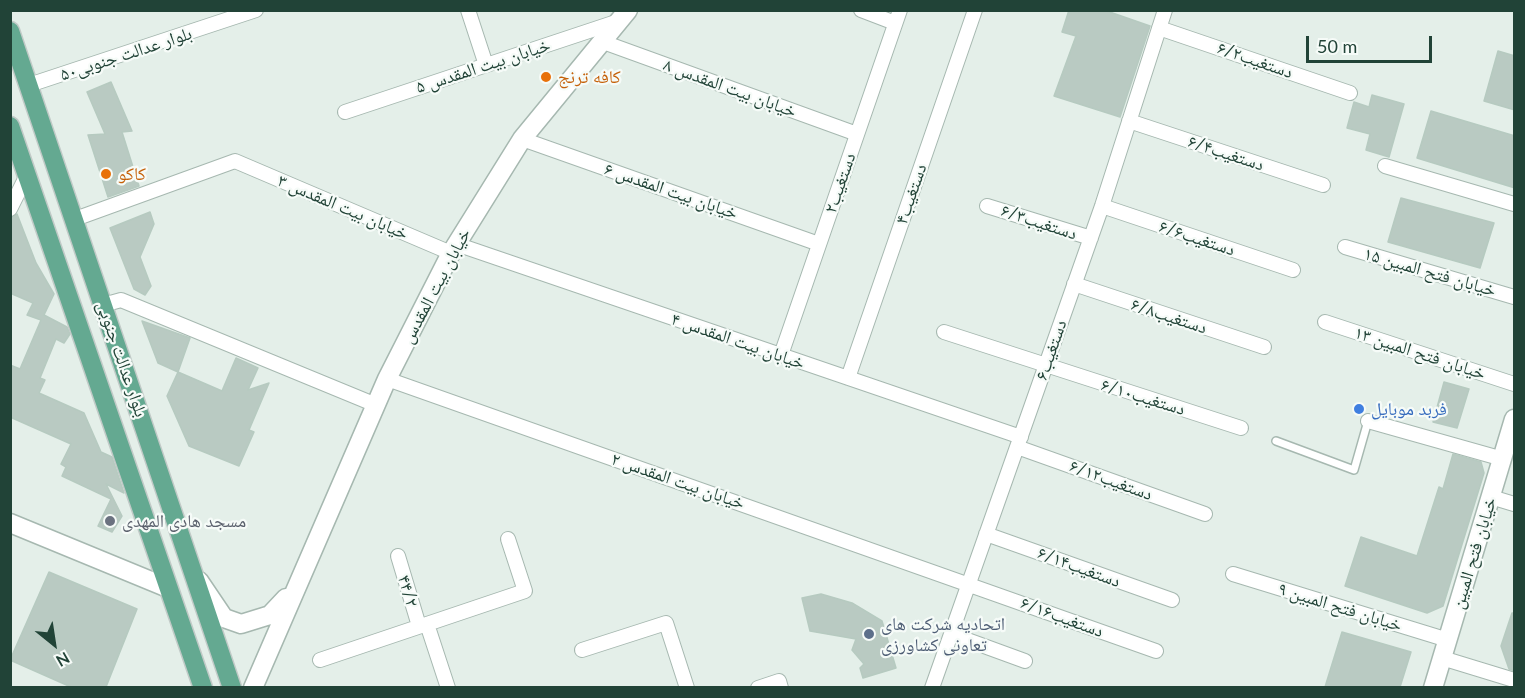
<!DOCTYPE html>
<meta charset="utf-8">
<style>
body{margin:0}
#map{position:relative;width:1525px;height:698px;overflow:hidden;background:#e4efe9;font-family:Lato,sans-serif}
canvas{display:block}
.frame{position:absolute;inset:0;border:12px solid #214337;pointer-events:none}
.north{position:absolute;left:24px;top:614px;width:60px;height:60px;-webkit-text-stroke:4px #f6fbf8;paint-order:stroke;rotate:150deg;font-size:16px;font-weight:700;line-height:24px;text-align:center;color:#214337}
.north::after{content:'';display:block;margin:auto;width:21px;height:27px;background:#214337;clip-path:polygon(50% 0,100% 100%,50% 72%,0 100%)}
.scale{position:absolute;left:1306px;top:36px;width:126px;height:27px;box-sizing:border-box;border:3px solid #214337;border-top:0;padding-left:8px;font-size:18px;line-height:21px;white-space:nowrap;color:#214337;-webkit-text-stroke:4px #f6fbf8;paint-order:stroke}
</style>
<div id="map">
<canvas width="1525" height="698"></canvas>
<div class="frame"></div>
<div class="north">N</div>
<div class="scale">50 m</div>
</div>
<script>
const c = document.querySelector('canvas').getContext('2d');
c.lineJoin = 'round';
function fill(path, color) {
  c.fillStyle = color;
  c.fill(path, 'evenodd');
}
function poly(rows) {
  const path = new Path2D();
  for (const r of rows) {
    path.moveTo(r[0], r[1]);
    for (let i = 2; i < r.length; i += 2) path.lineTo(r[i], r[i + 1]);
  }
  return path;
}
function trace(path, color, width, dash) {
  c.strokeStyle = color;
  c.lineWidth = width;
  c.lineCap = dash ? 'butt' : 'round';
  c.setLineDash(dash || []);
  c.stroke(path);
}
function label(font, color, halo, rows, align = 'center') {
  c.font = font + ' Lato,"Noto Naskh Arabic",sans-serif';
  c.lineWidth = 4.5;
  c.setLineDash([]);
  c.textBaseline = 'middle';
  c.strokeStyle = halo;
  c.fillStyle = color;
  for (const [text, x, y, turn = 0] of rows) {
    c.save();
    c.translate(x, y);
    c.rotate((+turn || 0) * Math.PI / 180);
    c.textAlign = isNaN(turn) ? turn : align;
    if (halo) c.strokeText(text, 0, 0);
    c.fillText(text, 0, 0);
    c.restore();
  }
}
const building = poly([
 [1069,10,1104,10,1150,26,1120,117,1054,96,1076,36,1062,32,1069,10],
 [1498,51,1515,56,1515,110,1484,101,1498,51],
 [111,82,132,131,122,132,139,186,108,197,88,135,105,134,87,92,111,82],
 [1372,95,1404,104,1389,157,1366,150,1370,134,1347,128,1354,102,1369,107,1372,95],
 [1431,111,1515,136,1515,188,1417,158,1431,111],
 [1401,198,1494,223,1480,268,1388,242,1401,198],
 [150,212,154,224,140,257,151,286,145,295,134,289,110,228,150,212],
 [17,214,36,263,54,294,44,315,67,327,70,334,64,343,56,339,40,378,45,380,39,393,84,413,101,452,112,457,124,493,106,484,122,516,112,532,98,526,111,499,62,476,66,467,61,464,71,444,10,417,10,365,20,369,41,320,27,315,33,303,10,293,10,218,17,214],
 [142,321,190,338,178,372,158,363,142,321],
 [236,358,258,368,248,390,269,383,249,430,254,432,239,466,189,446,167,396,178,372,222,391,236,358],
 [1444,382,1469,389,1457,428,1433,422,1444,382],
 [1453,454,1481,462,1484,473,1443,606,1427,613,1345,586,1361,537,1417,556,1439,487,1443,489,1453,454],
 [49,572,137,609,106,687,71,687,10,660,49,572],
 [821,594,852,603,882,621,896,668,863,678,860,668,864,664,852,650,856,639,810,631,802,598,821,594],
 [1512,613,1515,613,1515,671,1509,669,1501,646,1512,613],
 [1342,632,1411,652,1400,687,1325,687,1342,632]
]);
fill(building, '#b9cac2');
trace(building, '#b6cac0', 1.5);
const service = poly([
 [1276,441,1354,470,1368,421]
]);
const minor = poly([
 [468,10,486,65],
 [861,10,895,23],
 [1159,28,1350,93],
 [603,42,857,134],
 [29,85,256,10],
 [345,112,619,21],
 [1129,121,1323,185],
 [522,139,819,244],
 [1385,166,1514,204],
 [987,206,1091,238],
 [1102,206,1293,270],
 [10,209,27,175],
 [75,219,235,161,451,253],
 [456,244,1021,437],
 [1345,247,1514,297],
 [1074,284,1264,347],
 [103,305,121,300,376,405],
 [1325,322,1514,384],
 [944,332,1241,428],
 [781,355,900,10],
 [848,378,975,10],
 [387,379,1156,651],
 [1368,421,1503,459],
 [1017,447,1205,514],
 [1491,497,1514,504],
 [986,534,1172,600],
 [398,556,419,626],
 [1233,574,1448,640],
 [427,624,448,688],
 [951,634,1025,661],
 [582,650,666,623,687,688],
 [1442,658,1514,680],
 [320,660,525,591,508,539],
 [758,688,779,681,781,688],
 [932,688,1102,206,1165,10]
]);
const tertiary = poly([
 [10,523,168,588],
 [199,581,224,618,241,624,270,615,286,598],
 [253,688,387,379,451,253,522,139,628,10],
 [1433,688,1514,419]
]);
const primary = poly([
 [10,31,232,688],
 [10,126,203,688]
]);
trace(service, '#a6b8b0', 10);
trace(minor, '#a6b8b0', 16);
trace(tertiary, '#a6b8b0', 21);
trace(primary, '#c1cac7', 21);
trace(service, '#fff', 7);
trace(minor, '#fff', 14);
trace(tertiary, '#fff', 18);
trace(primary, '#64a991', 18);
for (const [x, y, r, color] of [
 [546,77,6,"#e8710a"],
 [106,174,6,"#e8710a"],
 [1359,409,6,"#3f7fe0"],
 [110,521,6,"#6b7280"],
 [869,634,6,"#5c6f8a"]
]) {
  const dot = new Path2D();
  dot.arc(x, y, r, 0, 2 * Math.PI);
  c.fillStyle = color;
  c.fill(dot);
  trace(dot, '#f6fbf8', 2);
}
label('18px', '#214337', '#f6fbf8', [
 ["بلوار عدالت جنوبی۵۰",126,54,-18],
 ["دستغیب۶/۲",1255,60,19],
 ["خیابان بیت المقدس ۵",483,66,-18],
 ["خیابان بیت المقدس ۸",730,88,20],
 ["دستغیب۶/۴",1226,153,18],
 ["۲دستغیب",840,183,-71],
 ["خیابان بیت المقدس ۶",671,191,19],
 ["دستغیب۴",911,194,-71],
 ["خیابان بیت المقدس ۳",343,207,23],
 ["دستغیب۶/۳",1039,222,18],
 ["دستغیب۶/۶",1197,238,18],
 ["خیابان فتح المبین ۱۵",1430,272,16],
 ["خیابان بیت المقدس",436,286,-62],
 ["دستغیب۶/۸",1169,316,18],
 ["خیابان بیت المقدس ۴",738,341,19],
 ["دستغیب۶",1051,350,-71],
 ["خیابان فتح المبین ۱۳",1420,353,18],
 ["بلوار عدالت جنوبی",122,359,71],
 ["دستغیب۶/۱۰",1143,397,17],
 ["دستغیب۶/۱۲",1111,480,20],
 ["خیابان بیت المقدس ۲",678,481,19],
 ["خیابان فتح المبین",1474,553,-73],
 ["دستغیب۶/۱۴",1079,567,20],
 ["۴۴/۲",408,591,73],
 ["خیابان فتح المبین ۹",1340,607,17],
 ["دستغیب۶/۱۶",1062,617,20]
]);
label('18px', '#c56008', '#f6fbf8', [
 ["کافه ترنج",558,77],
 ["کاکو",118,174]
], 'left');
label('18px', '#366cbe', '#f6fbf8', [
 ["فربد موبایل",1371,409]
], 'left');
label('18px', '#5b616d', '#f6fbf8', [
 ["مسجد هادی المهدی",122,521]
], 'left');
label('18px', '#4e5e75', '#f6fbf8', [
 ["اتحادیه شرکت های",881,624],
 ["تعاونی کشاورزی",881,645]
], 'left');
</script>
